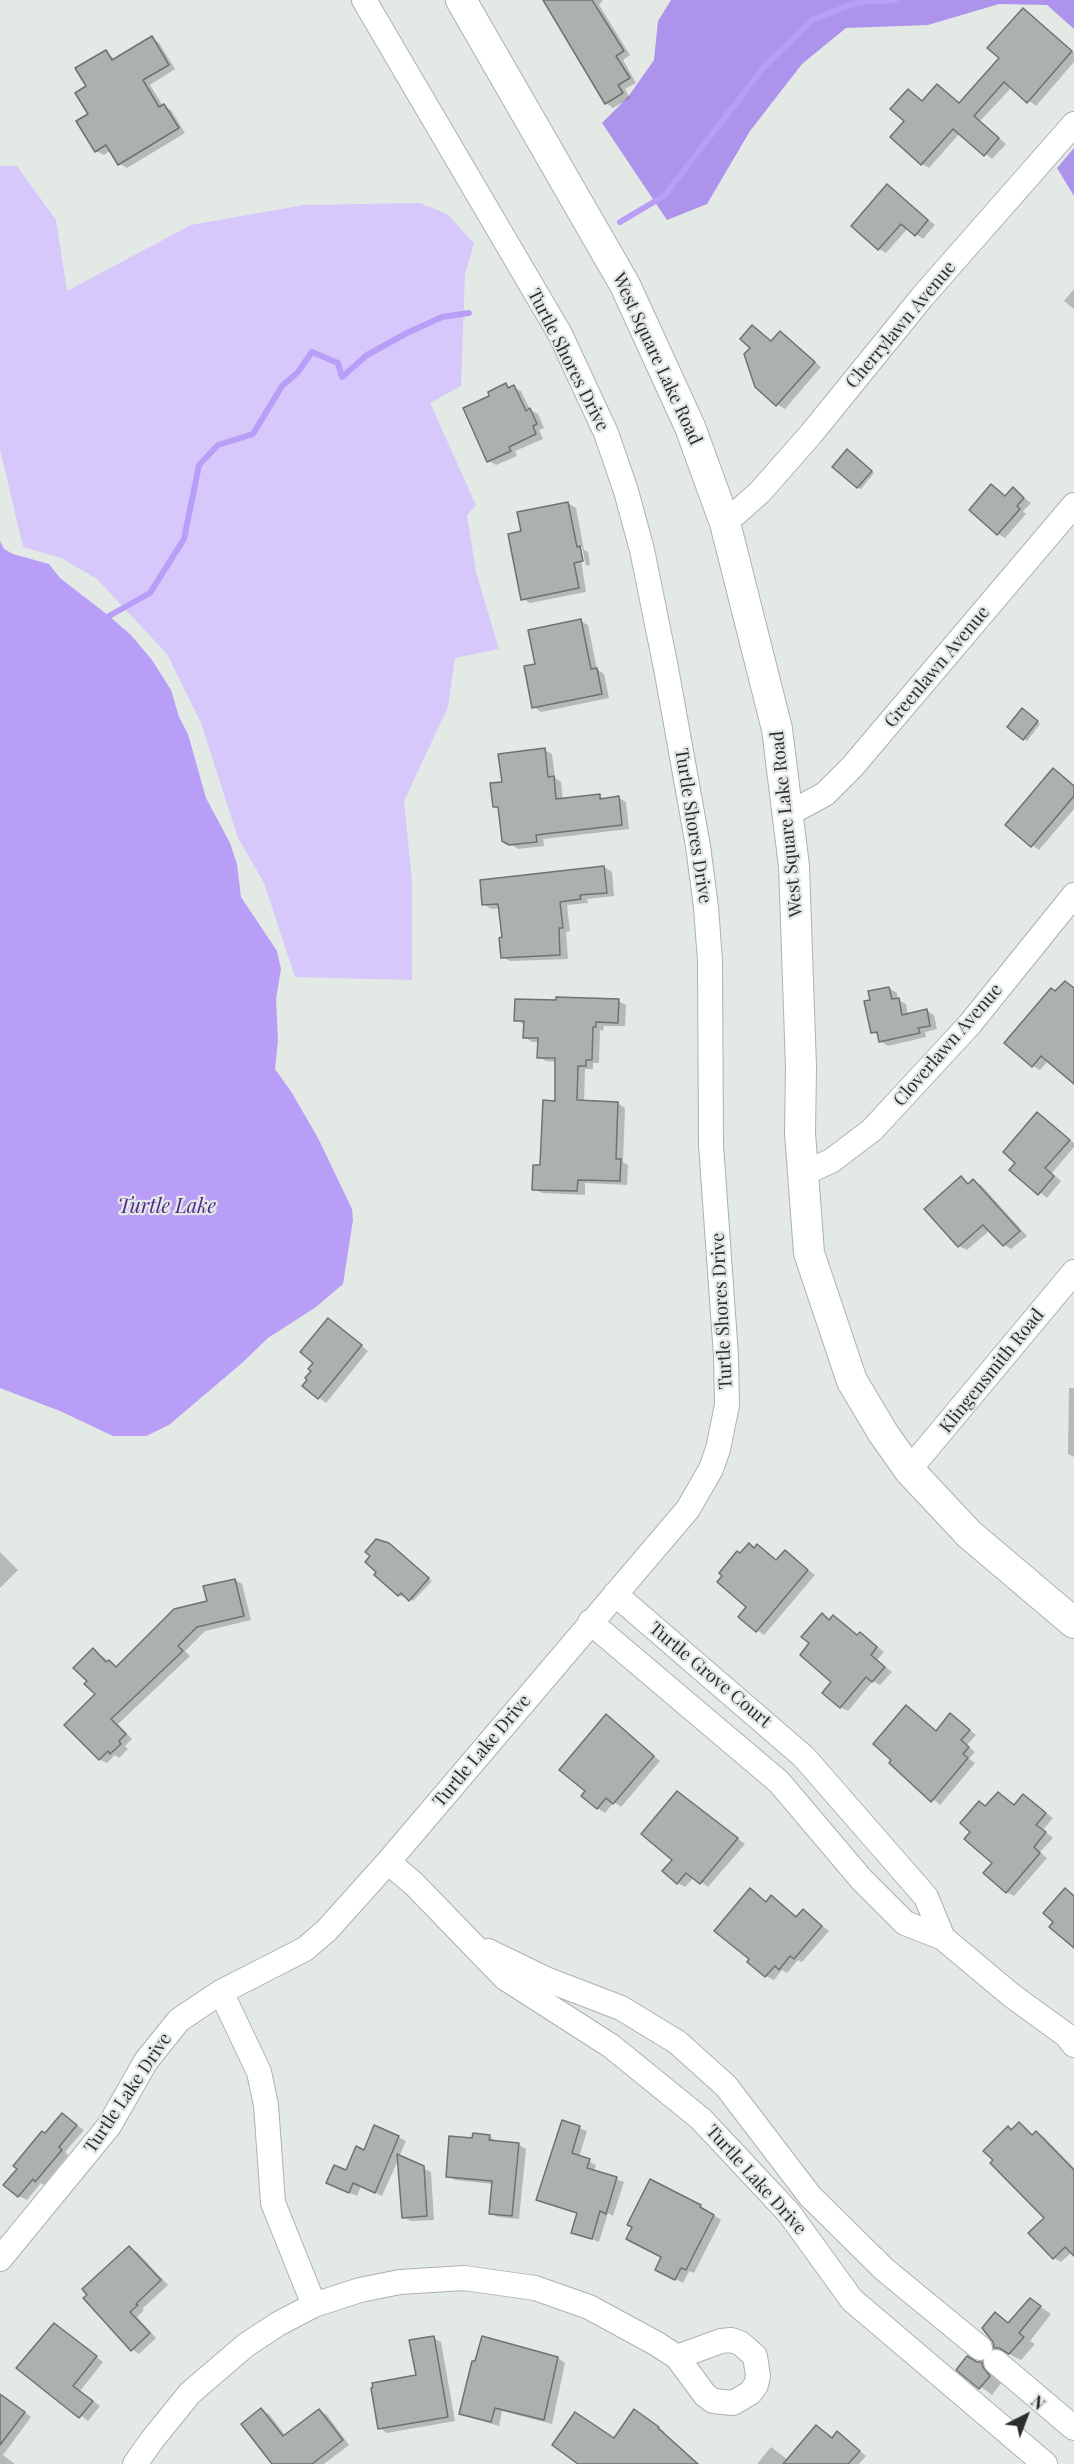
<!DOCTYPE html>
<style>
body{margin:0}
#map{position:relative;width:1074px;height:2464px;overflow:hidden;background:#e3e9e5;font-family:"Playfair Display",serif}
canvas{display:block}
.north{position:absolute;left:996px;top:2386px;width:60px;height:60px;-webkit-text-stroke:4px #e3e9e5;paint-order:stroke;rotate:42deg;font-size:16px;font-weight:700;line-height:24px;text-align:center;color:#2c2e2d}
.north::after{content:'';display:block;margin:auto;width:21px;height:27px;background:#2c2e2d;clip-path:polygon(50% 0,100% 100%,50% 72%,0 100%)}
</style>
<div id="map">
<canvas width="1074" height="2464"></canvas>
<div class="north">N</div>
</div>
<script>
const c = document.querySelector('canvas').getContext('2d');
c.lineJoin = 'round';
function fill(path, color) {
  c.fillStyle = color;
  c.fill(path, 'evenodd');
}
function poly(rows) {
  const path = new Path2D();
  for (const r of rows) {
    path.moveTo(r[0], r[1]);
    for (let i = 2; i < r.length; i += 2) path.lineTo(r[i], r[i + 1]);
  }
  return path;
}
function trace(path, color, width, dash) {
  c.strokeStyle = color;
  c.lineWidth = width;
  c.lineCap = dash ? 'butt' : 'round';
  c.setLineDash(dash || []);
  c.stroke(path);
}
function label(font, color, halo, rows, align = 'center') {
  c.font = font + ' "Playfair Display",serif';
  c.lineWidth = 4.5;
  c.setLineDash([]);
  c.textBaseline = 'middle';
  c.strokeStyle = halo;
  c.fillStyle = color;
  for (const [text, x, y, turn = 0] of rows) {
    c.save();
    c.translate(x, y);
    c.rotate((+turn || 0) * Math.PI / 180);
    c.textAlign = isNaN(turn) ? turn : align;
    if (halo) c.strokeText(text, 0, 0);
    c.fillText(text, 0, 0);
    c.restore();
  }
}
fill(poly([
 [0,166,17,166,56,220,67,291,191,225,304,205,420,203,447,214,474,243,465,274,461,386,430,403,476,505,467,515,476,572,499,649,455,658,448,707,404,801,412,881,412,980,295,977,264,883,238,838,201,723,167,654,97,579,61,558,23,547,0,449]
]), '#d6c8fb');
fill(poly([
 [671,0,1074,0,1074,29,1047,5,999,4,928,25,846,28,802,64,750,131,707,204,667,220,602,123,628,97,654,60,658,21],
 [1074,148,1074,196,1057,168]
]), '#ae93ec');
fill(poly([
 [0,541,4,549,13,554,49,564,60,578,109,616,131,635,152,660,171,690,179,717,188,734,206,798,230,843,237,864,241,897,277,951,281,969,276,999,278,1040,275,1069,292,1093,318,1138,352,1209,353,1220,343,1284,316,1307,268,1338,242,1363,169,1425,146,1436,113,1436,60,1411,0,1388]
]), '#b99ef8');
fill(poly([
 [551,0,603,0,599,5,630,55,623,60,636,83,625,89,630,98,613,108,606,103],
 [1023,10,1074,52,1074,62,1036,106,1012,87,980,121,1006,144,992,159,960,133,929,168,922,164,906,121,908,91,923,102,938,86,961,104,1001,58],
 [152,38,159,43,175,69,150,85,163,106,171,110,185,133,127,168,120,164,111,150,104,155,96,151,88,87,106,52,116,60],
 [888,186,935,225,923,239,908,228,886,253,879,249],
 [1074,289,1074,309,1064,301],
 [752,326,772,342,780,333,787,337,821,367,785,409,777,404,752,348],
 [506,385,521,391,530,410,538,414,544,428,539,430,543,439,515,451,517,456,496,465,489,461,491,397],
 [851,453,874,473,861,489,857,487],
 [992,486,1006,497,1013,489,1031,503,1023,511,1026,514,1005,538,998,534],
 [568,503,576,508,584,550,588,552,590,565,586,566,582,547,579,547,586,592,530,603,523,599,523,532],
 [580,621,588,625,597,669,604,674,609,698,541,712,534,707,536,665],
 [1025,712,1040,724,1027,741,1024,739],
 [545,750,552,754,555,778,561,782,563,800,599,796,605,799,619,798,626,802,629,829,543,839,544,846,518,849,504,840,500,809,495,806,504,783],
 [1053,770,1074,786,1074,809,1039,850,1032,845],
 [604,867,612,872,614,896,587,899,588,903,567,905,570,931,566,932,568,959,510,961,502,957,503,939,500,908,491,909,484,904],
 [1065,983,1074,988,1074,1082,1049,1060,1040,1070,1033,1066,1056,993],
 [889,988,897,993,898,1000,906,1004,908,1015,927,1011,934,1015,937,1029,925,1032,926,1037,888,1046,880,1041,880,1036,872,1032],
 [618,1001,626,1005,625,1026,604,1026,603,1031,600,1030,599,1063,593,1063,593,1069,585,1069,584,1102,617,1103,625,1108,623,1162,628,1165,627,1185,585,1183,585,1195,542,1193,534,1189,542,1167,556,1102,557,1062,546,1061,539,1057,539,1042,532,1042,525,1037,525,1025,516,1020],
 [1038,1114,1074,1143,1074,1147,1052,1173,1061,1181,1047,1198,1011,1169,1017,1162],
 [961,1178,970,1184,973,1181,981,1185,1027,1236,1011,1249,1004,1245,990,1230,967,1250,959,1246,926,1209],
 [336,1325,368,1351,326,1403,304,1386],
 [1069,1388,1074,1388,1074,1457,1068,1454],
 [749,1545,755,1549,758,1546,778,1561,785,1552,815,1575,764,1635,757,1630,748,1606,741,1555],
 [393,1547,432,1581,413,1601,404,1594,402,1597,399,1595],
 [0,1552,18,1570,0,1588],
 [235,1580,242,1584,251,1620,205,1631,185,1651,190,1656,118,1724,132,1739,125,1746,128,1749,119,1758,115,1755,107,1763,99,1759,97,1694,89,1681,93,1650,118,1667,209,1602],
 [822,1615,858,1636,860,1634,868,1638,884,1652,877,1660,892,1672,880,1685,873,1681,848,1711,840,1707,833,1681,811,1643],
 [906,1707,937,1731,951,1715,976,1735,967,1745,975,1752,969,1759,975,1763,940,1805,891,1763],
 [607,1716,660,1761,621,1807,614,1802,605,1813,597,1808,587,1791],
 [998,1793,1015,1806,1024,1795,1053,1818,1043,1830,1053,1838,1040,1852,1047,1858,1014,1896,1007,1892,994,1863,986,1807],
 [685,1798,745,1844,708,1887,694,1877,685,1887,678,1883,674,1860],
 [750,1890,767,1903,771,1897,798,1917,803,1911,829,1931,802,1962,798,1960,787,1973,782,1970,774,1980,766,1976],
 [70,2120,84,2130,65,2152,68,2155,44,2185,41,2183,27,2200,19,2196,6,2185,46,2135],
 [563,2122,587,2131,579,2157,596,2165,594,2171,624,2182,613,2216,608,2213,599,2242,572,2232,578,2214,538,2199],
 [1019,2124,1034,2136,1037,2133,1044,2137,1074,2168,1074,2253,1072,2252,1061,2262,1054,2258,1046,2218,1009,2128,1013,2131],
 [489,2136,497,2142,518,2144,526,2149,519,2219,498,2217,490,2213,493,2184,455,2180,448,2176,473,2140],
 [398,2137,406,2141,399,2157,431,2172,434,2220,411,2221,403,2217,399,2158,382,2196,361,2186,357,2196,335,2187,364,2152],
 [700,2206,721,2220,694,2273,689,2271,683,2283,657,2269,663,2257],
 [129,2248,137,2252,168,2285,142,2309,144,2310,137,2317,156,2338,139,2354,132,2349,85,2298],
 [1031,2300,1051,2314,1030,2341,1035,2344,1021,2360,995,2347,995,2314,1010,2323],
 [62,2329,103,2362,80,2391,100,2406,88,2421,19,2368],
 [434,2338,441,2342,455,2421,387,2433,380,2428,417,2376],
 [483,2338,558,2358,565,2363,552,2424,502,2411,499,2426,468,2417,460,2413],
 [982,2363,994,2370,994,2375,1001,2383,992,2395,958,2369],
 [0,2394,31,2417,3,2455,15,2464,0,2464],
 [262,2410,269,2414,286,2436,319,2411,327,2415,349,2445,324,2464,274,2464],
 [642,2416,665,2432,664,2434,699,2464,582,2464,615,2440],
 [816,2426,833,2438,844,2438,866,2456,859,2464,757,2464,771,2447,788,2460]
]), '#0003');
trace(poly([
 [620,222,664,196,764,67,812,20,859,2,897,0],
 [109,616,150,593,184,539,199,465,218,445,253,434,282,386,298,372,312,352,338,363,342,377,367,355,407,333,442,317,469,313]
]), '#b99ef8', 6);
const building = poly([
 [543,0,592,0,624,51,616,56,630,78,618,85,623,93,605,104,543,0],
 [1023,8,1072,51,1027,103,1004,82,974,116,999,138,984,156,953,129,921,165,890,137,904,121,890,109,908,89,922,101,937,84,959,103,999,58,987,48,1023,8],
 [152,36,169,65,143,80,159,107,164,104,179,128,118,165,106,145,95,152,76,121,88,114,75,93,86,86,75,68,106,50,112,60,152,36],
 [887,184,928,220,915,236,901,224,878,250,851,226,887,184],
 [752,325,771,341,780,331,815,362,776,406,755,387,744,354,750,348,740,339,752,325],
 [506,383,508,388,514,385,526,411,530,408,537,424,533,426,536,434,509,447,511,451,487,462,463,408,489,396,488,392,506,383],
 [847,449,872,471,857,488,832,467,847,449],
 [991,484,1005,496,1013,487,1024,498,1017,506,1020,509,997,535,969,510,991,484],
 [568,502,577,547,580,546,583,561,574,563,579,588,521,600,508,534,521,531,517,512,568,502],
 [581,619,591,669,597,668,602,694,532,708,524,666,535,664,528,630,581,619],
 [1022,708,1038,721,1023,740,1007,727,1022,708],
 [545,748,548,777,554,776,556,799,600,794,600,799,619,796,622,825,536,835,537,842,509,845,502,841,498,807,493,807,490,783,502,782,498,754,545,748],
 [1053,768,1074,786,1074,796,1031,847,1005,825,1053,768],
 [604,866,607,893,580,895,581,899,560,902,563,928,559,928,560,955,501,958,499,938,502,937,498,904,482,905,480,880,604,866],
 [1065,981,1074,988,1074,1084,1041,1056,1032,1067,1004,1043,1051,988,1055,991,1065,981],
 [889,987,892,999,899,998,902,1015,927,1009,930,1026,918,1028,920,1033,879,1042,877,1032,871,1033,864,1001,870,1000,868,991,889,987],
 [556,997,619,999,618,1023,596,1022,596,1027,593,1027,592,1060,586,1060,586,1066,578,1066,577,1100,618,1102,616,1159,621,1159,620,1181,578,1180,577,1191,532,1190,533,1165,540,1165,543,1100,555,1101,555,1058,537,1058,538,1038,523,1038,524,1021,514,1021,515,999,556,1000,556,997],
 [1037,1112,1070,1140,1045,1168,1054,1176,1038,1195,1009,1170,1015,1163,1003,1152,1037,1112],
 [961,1176,968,1184,973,1179,1020,1231,1003,1246,983,1225,958,1247,924,1209,961,1176],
 [328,1318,362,1345,318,1399,302,1386,307,1380,305,1378,311,1371,308,1369,313,1363,300,1352,328,1318],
 [376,1539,389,1543,429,1578,409,1601,401,1593,398,1596,374,1575,376,1572,365,1562,370,1556,365,1552,376,1539],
 [749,1543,754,1548,757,1544,776,1560,785,1550,808,1570,756,1632,738,1617,746,1607,717,1582,722,1576,719,1573,737,1551,740,1553,749,1543],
 [235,1579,244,1616,197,1627,178,1646,183,1651,111,1719,126,1734,119,1741,121,1744,110,1754,108,1751,99,1760,64,1725,95,1694,84,1684,87,1681,73,1668,93,1648,106,1662,109,1660,116,1667,174,1609,207,1601,203,1586,235,1579],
 [822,1613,829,1620,833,1615,857,1635,860,1632,877,1647,871,1655,885,1667,872,1682,866,1677,840,1708,822,1693,831,1682,800,1655,809,1643,801,1637,822,1613],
 [906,1705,936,1731,950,1713,970,1730,961,1740,969,1747,963,1754,968,1758,931,1802,889,1763,891,1760,873,1744,906,1705],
 [606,1714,654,1756,613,1804,606,1798,597,1809,581,1796,585,1791,559,1770,606,1714],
 [677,1791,738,1838,700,1884,686,1873,677,1884,662,1871,672,1860,641,1834,677,1791],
 [998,1792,1014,1805,1023,1794,1046,1813,1036,1825,1046,1832,1034,1847,1040,1853,1006,1893,983,1873,992,1863,964,1839,970,1832,960,1823,979,1801,985,1806,998,1792],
 [750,1888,766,1902,771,1895,796,1917,803,1909,822,1926,794,1959,790,1956,779,1970,775,1966,765,1977,747,1962,749,1959,714,1931,750,1888],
 [1065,1888,1074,1896,1074,1948,1049,1927,1053,1922,1043,1913,1065,1888],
 [62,2113,77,2125,59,2147,62,2150,35,2182,33,2179,18,2197,3,2185,17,2169,13,2166,42,2131,45,2133,62,2113],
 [562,2120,580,2126,572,2153,590,2159,587,2168,617,2177,606,2214,600,2211,592,2239,571,2233,577,2213,536,2200,562,2120],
 [1019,2122,1032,2135,1036,2131,1074,2170,1074,2256,1065,2247,1053,2259,1028,2233,1044,2218,990,2163,993,2160,983,2151,1008,2126,1011,2130,1019,2122],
 [374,2125,399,2136,375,2193,353,2183,349,2193,326,2183,334,2165,346,2170,356,2146,364,2150,374,2125],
 [473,2133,490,2135,489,2140,519,2143,512,2216,489,2214,492,2181,446,2177,449,2136,472,2138,473,2133],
 [397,2154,424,2166,427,2216,402,2218,397,2154],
 [650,2179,701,2205,700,2207,714,2215,686,2270,681,2268,675,2280,655,2270,661,2257,626,2239,632,2227,627,2225,650,2179],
 [129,2246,161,2280,136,2304,138,2305,130,2312,150,2333,131,2351,83,2298,87,2295,82,2289,129,2246],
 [1030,2298,1041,2306,1019,2333,1024,2337,1009,2354,999,2348,994,2348,993,2342,982,2328,995,2312,1008,2323,1030,2298],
 [54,2323,97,2356,73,2386,93,2401,79,2418,16,2368,54,2323],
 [434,2336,448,2417,378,2429,371,2388,373,2387,372,2383,416,2375,409,2340,434,2336],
 [482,2336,558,2357,544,2420,495,2408,491,2422,459,2414,472,2361,475,2361,482,2336],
 [967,2356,977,2362,982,2362,983,2367,990,2376,979,2389,956,2370,967,2356],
 [0,2394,25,2412,0,2445,0,2394],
 [261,2408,283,2436,319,2409,343,2440,312,2464,272,2464,241,2424,261,2408],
 [634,2409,659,2427,658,2428,698,2464,578,2464,552,2445,575,2412,614,2438,634,2409],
 [816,2425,832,2438,837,2431,860,2451,848,2464,783,2464,816,2425]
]);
fill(building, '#acb1ad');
trace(building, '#6e736f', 1.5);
const minor = poly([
 [725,523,760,492,811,434,923,296,1074,124],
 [788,814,825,794,852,767,1074,505],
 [802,1174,831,1161,872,1130,970,1024,1074,895],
 [909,1470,1074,1272],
 [615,1594,804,1757,926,1897,943,1938],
 [590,1622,779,1782,862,1880,905,1923,943,1938,1011,1995,1066,2035,1074,2045],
 [388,1862,414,1884,505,1978,611,2046,701,2119,789,2213,852,2300,1045,2464],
 [488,1951,548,1980,621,2008,677,2042,726,2086,810,2196,885,2270,980,2348],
 [221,1992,259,2072,266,2105,273,2203,314,2305],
 [0,2259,109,2126,146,2061,179,2020,221,1992,305,1949,327,1930,388,1862,688,1509,711,1469,718,1449,727,1405,726,1356,711,1145,710,961,706,907,698,846,666,668,642,550,626,491,606,433,560,334,364,0],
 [996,2362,1074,2428],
 [135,2464,152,2440,190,2393,246,2345,278,2324,314,2305,360,2290,400,2282,464,2278,535,2288,589,2307,657,2344,677,2357,705,2395,713,2401,733,2403,750,2393,756,2385,758,2376,755,2356,740,2343,731,2340,721,2341,677,2357]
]);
const tertiary = poly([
 [461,0,625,285,690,427,725,523,777,729,794,866,801,1067,800,1133,809,1253,852,1381,883,1433,909,1470,969,1534,1074,1623]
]);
trace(minor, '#adb2ae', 26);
trace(tertiary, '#adb2ae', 32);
trace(minor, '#fff', 24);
trace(tertiary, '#fff', 30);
label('18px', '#2c2e2d', '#e3e9e5', [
 ["Cherrylawn Avenue",901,325,-50],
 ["West Square Lake Road",657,359,65],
 ["Turtle Shores Drive",568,360,63],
 ["Greenlawn Avenue",937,667,-50],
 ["West Square Lake Road",787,824,-96],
 ["Turtle Shores Drive",693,826,81],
 ["Cloverlawn Avenue",948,1045,-49],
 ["Turtle Shores Drive",722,1311,-93],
 ["Klingensmith Road",992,1371,-51],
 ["Turtle Grove Court",710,1675,40],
 ["Turtle Lake Drive",482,1751,-50],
 ["Turtle Lake Drive",128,2093,-56],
 ["Turtle Lake Drive",756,2180,48]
]);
label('italic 20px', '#50258c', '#e3e9e5', [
 ["Turtle Lake",167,1207]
]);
</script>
